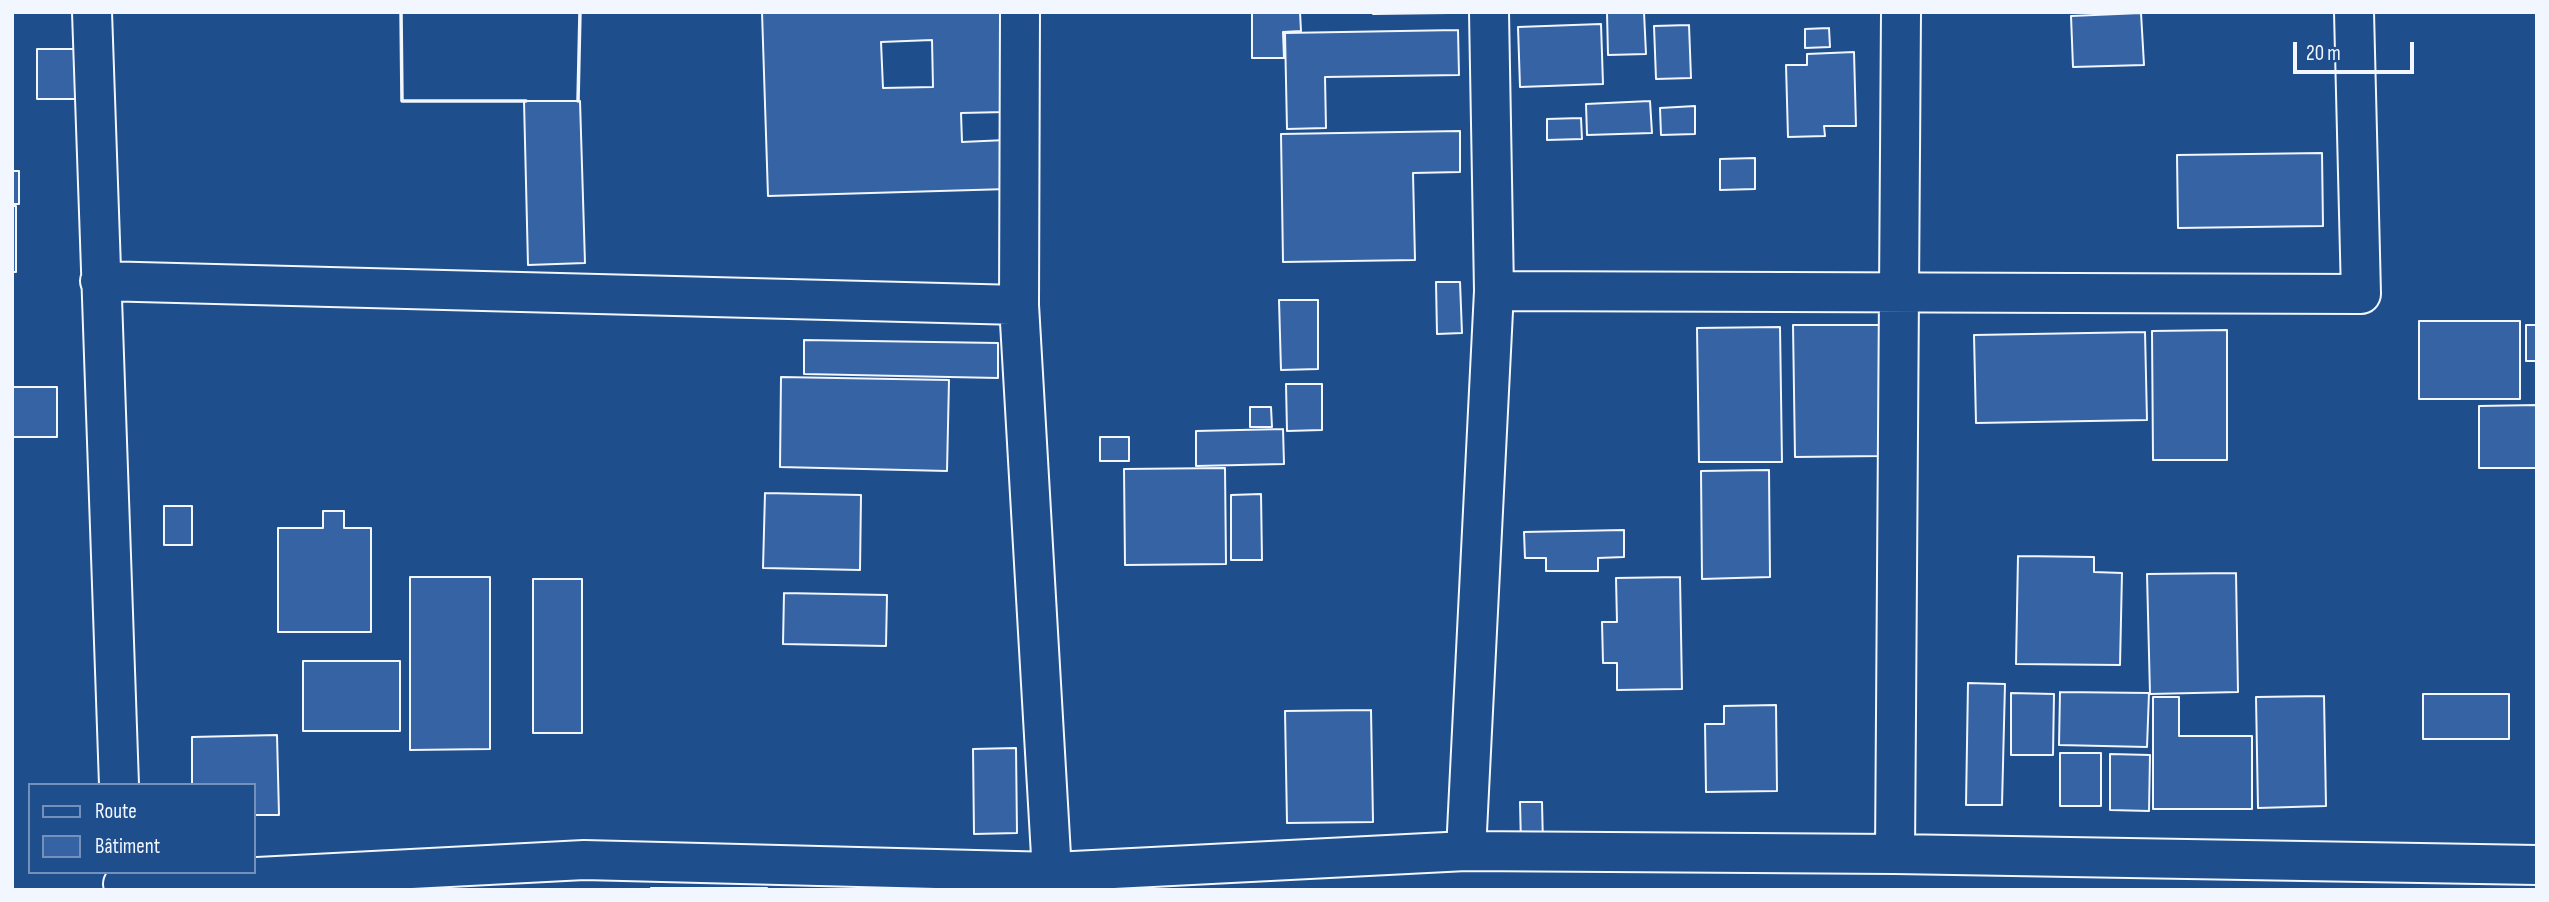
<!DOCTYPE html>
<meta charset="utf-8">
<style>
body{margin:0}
#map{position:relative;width:2549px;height:902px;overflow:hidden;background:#1f4e8c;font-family:"Sofia Sans Condensed",sans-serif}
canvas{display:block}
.frame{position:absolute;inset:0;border:14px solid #f2f6ff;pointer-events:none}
.legend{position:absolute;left:28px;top:783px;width:228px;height:91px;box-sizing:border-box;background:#1f4e8c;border:2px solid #7391ba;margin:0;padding:9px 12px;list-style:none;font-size:21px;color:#f2f6ff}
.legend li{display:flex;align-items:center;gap:14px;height:35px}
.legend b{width:35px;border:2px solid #7391ba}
.scale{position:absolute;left:2293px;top:42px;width:121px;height:32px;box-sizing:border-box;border:4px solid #f2f6ff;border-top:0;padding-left:9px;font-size:21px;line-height:24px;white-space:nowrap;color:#f2f6ff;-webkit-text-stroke:5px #1f4e8c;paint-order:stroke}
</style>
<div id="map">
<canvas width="2549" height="902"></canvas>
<div class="frame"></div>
<ul class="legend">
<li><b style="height:9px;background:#1f4e8c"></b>Route</li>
<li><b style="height:19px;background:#3563a3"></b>Bâtiment</li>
</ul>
<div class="scale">20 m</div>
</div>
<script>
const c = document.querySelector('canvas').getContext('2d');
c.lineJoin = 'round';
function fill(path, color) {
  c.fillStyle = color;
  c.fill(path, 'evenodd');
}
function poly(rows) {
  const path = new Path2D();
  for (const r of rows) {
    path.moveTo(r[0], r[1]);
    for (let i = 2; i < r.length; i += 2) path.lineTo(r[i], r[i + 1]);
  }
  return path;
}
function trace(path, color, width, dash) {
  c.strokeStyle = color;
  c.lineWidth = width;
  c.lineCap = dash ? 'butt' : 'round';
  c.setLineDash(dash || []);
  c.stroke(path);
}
const building = poly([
 [762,12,1002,12,1005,112,961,113,962,142,1006,140,1008,189,768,196,762,12],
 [932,40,933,87,883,88,881,42,932,40],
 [1252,12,1300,12,1301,31,1283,32,1284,58,1252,58,1252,12],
 [1373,12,1449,12,1449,13,1373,14,1373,12],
 [1644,12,1646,54,1608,55,1607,13,1644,12],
 [2141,13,2144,65,2073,67,2071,16,2141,13],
 [1601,24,1603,84,1520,87,1518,27,1601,24],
 [1689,25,1691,78,1656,79,1654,26,1689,25],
 [1829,28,1830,47,1805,48,1805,29,1829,28],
 [1458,30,1459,75,1325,77,1326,128,1287,129,1285,33,1458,30],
 [37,49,86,49,86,99,37,99,37,49],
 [1854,52,1856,126,1824,126,1825,136,1788,137,1786,65,1807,65,1807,54,1854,52],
 [524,101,580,101,585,263,528,265,524,101],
 [1650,101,1652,133,1587,135,1586,104,1650,101],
 [1695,106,1695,134,1661,135,1660,108,1695,106],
 [1581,118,1582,139,1547,140,1547,119,1581,118],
 [1460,131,1460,172,1413,173,1415,260,1283,262,1281,134,1460,131],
 [2322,153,2323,226,2178,228,2177,155,2322,153],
 [1755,158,1755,189,1720,190,1720,159,1755,158],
 [12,171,19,171,19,204,12,204,12,171],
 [12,206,16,206,16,272,12,272,12,206],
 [1436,282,1460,282,1462,333,1437,334,1436,282],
 [1279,300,1318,300,1318,369,1281,370,1279,300],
 [2419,321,2520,321,2520,399,2419,399,2419,321],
 [1793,325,1879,325,1881,456,1795,457,1793,325],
 [2526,325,2537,325,2537,361,2526,361,2526,325],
 [1780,327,1782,462,1699,462,1697,328,1780,327],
 [2227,330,2227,460,2153,460,2152,331,2227,330],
 [2145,332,2147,420,1976,423,1974,335,2145,332],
 [804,340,998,343,998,378,804,374,804,340],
 [781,377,949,380,947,471,780,467,781,377],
 [1286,384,1322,384,1322,430,1287,431,1286,384],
 [12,387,57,387,57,437,12,437,12,387],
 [2537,405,2537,468,2479,468,2479,406,2537,405],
 [1250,407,1271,407,1272,427,1250,427,1250,407],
 [1283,429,1284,464,1196,466,1196,431,1283,429],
 [1100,437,1129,437,1129,461,1100,461,1100,437],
 [1225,468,1226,564,1125,565,1124,469,1225,468],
 [1769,470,1770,577,1702,579,1701,471,1769,470],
 [765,493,861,495,860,570,763,568,765,493],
 [1261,494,1262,560,1231,560,1231,495,1261,494],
 [164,506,192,506,192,545,164,545,164,506],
 [323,511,344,511,344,528,371,528,371,632,278,632,278,528,323,528,323,511],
 [1624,530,1624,557,1598,558,1598,571,1546,571,1546,558,1525,558,1524,532,1624,530],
 [2018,556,2094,557,2094,572,2122,573,2120,665,2016,664,2018,556],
 [2236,573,2238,692,2150,694,2147,574,2236,573],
 [410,577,490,577,490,749,410,750,410,577],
 [1680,577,1682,689,1617,690,1617,663,1603,663,1602,622,1617,622,1616,578,1680,577],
 [533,579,582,579,582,733,533,733,533,579],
 [784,593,887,595,886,646,783,644,784,593],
 [303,661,400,661,400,731,303,731,303,661],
 [1968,683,2005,684,2002,805,1966,805,1968,683],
 [2060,692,2149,693,2147,747,2059,745,2060,692],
 [2011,693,2054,694,2053,755,2011,755,2011,693],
 [2423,694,2509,694,2509,739,2423,739,2423,694],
 [2324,696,2326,806,2258,808,2256,697,2324,696],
 [2153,697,2179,697,2179,736,2252,736,2252,809,2153,809,2153,697],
 [1776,705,1777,791,1706,792,1705,724,1724,724,1724,706,1776,705],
 [1371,710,1373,822,1287,823,1285,711,1371,710],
 [277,735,279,815,254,815,254,785,192,785,192,737,277,735],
 [1016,748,1017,833,974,834,973,749,1016,748],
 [2060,753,2101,753,2101,806,2060,806,2060,753],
 [2110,754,2150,755,2149,811,2110,810,2110,754],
 [1520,802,1542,802,1543,845,1521,845,1520,802],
 [651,888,767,888,767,890,651,890,651,888]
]);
fill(building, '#3563a3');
trace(building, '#f2f6ff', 2);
const minor = poly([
 [92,12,119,785],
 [1020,12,1019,305,1053,890],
 [100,281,1019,305],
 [1494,291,2361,294,2354,12],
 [1466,851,1494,291,1489,12],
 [1895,854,1901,12],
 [123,884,584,860,1054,872,1466,851,1895,854,2537,865]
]);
trace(minor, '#f2f6ff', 42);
trace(minor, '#1f4e8c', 38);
trace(poly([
 [401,12,402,101,526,101],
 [578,101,580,12]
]), '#f2f6ff', 3.5);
</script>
